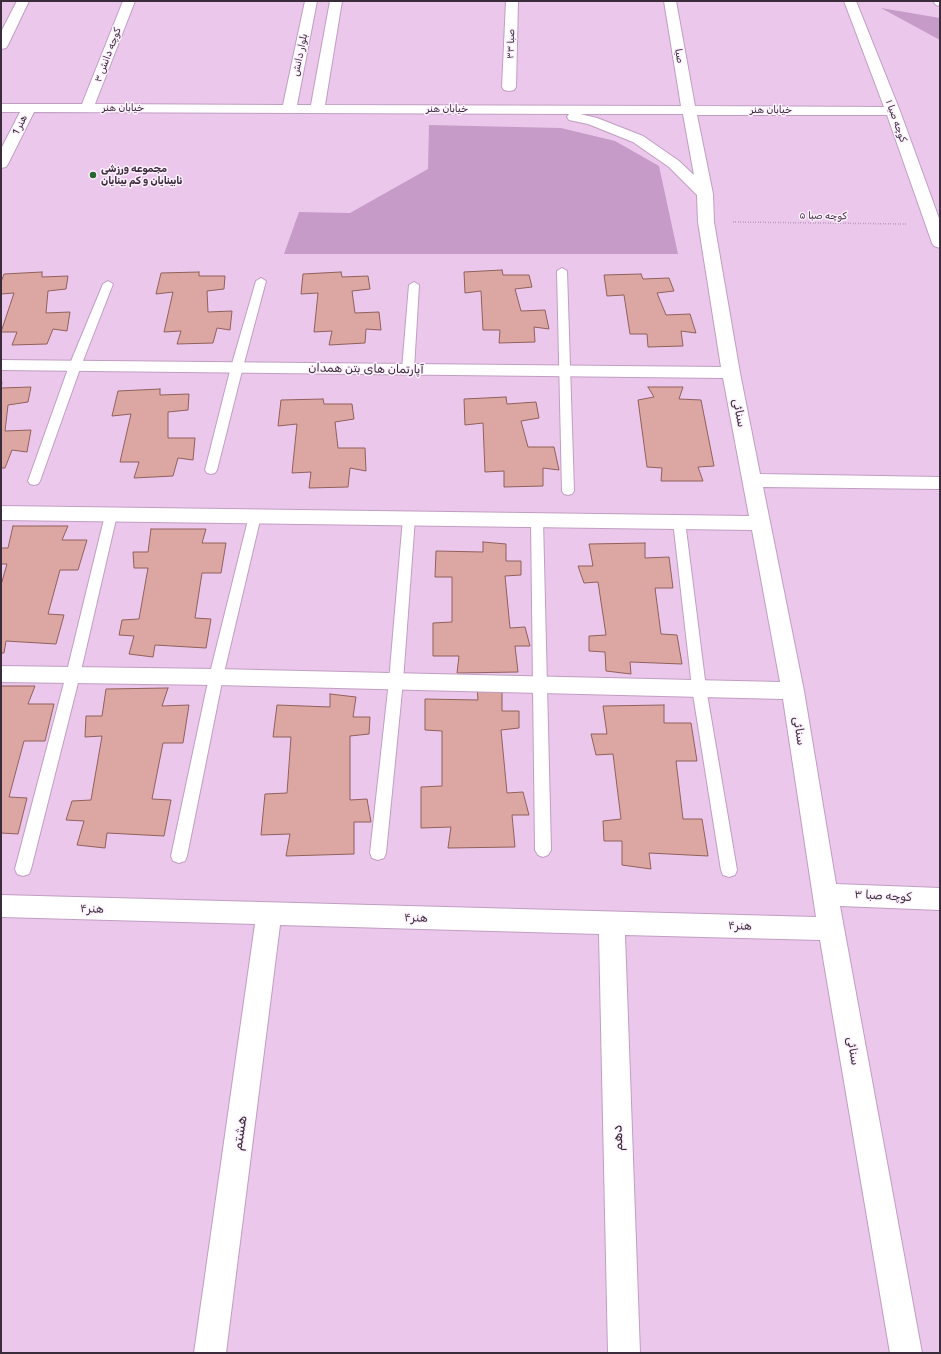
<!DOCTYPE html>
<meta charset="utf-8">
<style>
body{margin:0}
#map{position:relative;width:941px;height:1354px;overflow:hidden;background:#ebc7ec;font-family:Rubik,sans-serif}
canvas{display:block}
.frame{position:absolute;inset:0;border:2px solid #3b2c3b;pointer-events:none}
</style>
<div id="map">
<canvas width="941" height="1354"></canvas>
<div class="frame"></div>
</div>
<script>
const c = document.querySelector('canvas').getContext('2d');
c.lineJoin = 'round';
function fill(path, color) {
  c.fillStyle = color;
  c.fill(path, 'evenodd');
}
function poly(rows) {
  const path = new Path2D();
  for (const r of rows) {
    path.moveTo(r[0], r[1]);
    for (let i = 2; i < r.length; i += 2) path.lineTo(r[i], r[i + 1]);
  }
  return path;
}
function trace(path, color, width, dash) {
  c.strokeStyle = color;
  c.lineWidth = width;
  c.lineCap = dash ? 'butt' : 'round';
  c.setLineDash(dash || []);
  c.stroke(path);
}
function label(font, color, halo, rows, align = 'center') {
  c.font = font + ' Rubik,"Noto Sans Arabic",sans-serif';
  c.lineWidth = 3;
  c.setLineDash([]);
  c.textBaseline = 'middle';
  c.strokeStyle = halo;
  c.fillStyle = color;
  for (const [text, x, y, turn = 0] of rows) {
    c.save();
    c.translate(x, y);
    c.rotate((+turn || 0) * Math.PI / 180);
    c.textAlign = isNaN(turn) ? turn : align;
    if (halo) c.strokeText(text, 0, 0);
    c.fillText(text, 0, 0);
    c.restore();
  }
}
fill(poly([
 [881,8,940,18,940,40],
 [429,125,561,128,615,141,659,166,678,254,284,254,299,212,350,213,428,169]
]), '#c69bc7');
const building = poly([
 [502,270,503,275,529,275,532,287,515,289,521,311,545,310,549,329,534,327,535,342,499,343,500,330,483,330,481,291,465,293,464,272,502,270],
 [42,272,42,277,68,276,66,289,48,291,46,313,70,312,67,331,53,329,47,344,12,345,17,332,1,332,14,293,1,294,1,282,4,274,42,272],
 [199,272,199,276,225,276,224,289,207,291,208,312,232,311,230,330,217,328,213,343,177,344,181,331,164,332,173,292,156,294,161,273,199,272],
 [341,272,342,277,368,276,370,289,352,291,355,313,379,312,381,330,366,329,365,343,329,345,332,331,314,332,318,293,301,294,303,274,341,272],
 [641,274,643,279,669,278,674,291,657,293,666,315,690,314,696,333,681,331,683,346,648,347,647,334,630,334,624,295,607,296,604,275,641,274],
 [1,382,2,382,1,388,31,387,28,402,8,405,5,431,31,430,27,452,12,450,5,468,1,468,1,382],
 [648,387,683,387,679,399,701,400,714,466,698,467,703,481,661,481,662,468,647,467,638,400,654,397,648,387],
 [160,389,160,395,189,394,188,410,168,412,168,438,195,438,193,460,178,458,173,476,134,478,139,462,120,462,131,414,112,416,118,391,160,389],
 [506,397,507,404,536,402,539,418,521,421,528,447,554,447,559,470,543,468,543,486,504,487,504,471,485,472,483,423,465,425,464,399,506,397],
 [323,399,324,404,352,404,354,419,335,422,338,448,365,448,366,471,350,468,348,487,309,488,311,472,292,473,297,424,278,426,281,400,323,399],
 [13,526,68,526,62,540,87,540,78,570,60,570,48,614,64,615,56,644,6,641,4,653,1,653,1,585,7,564,1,564,1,548,8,548,13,526],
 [151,529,206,529,202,543,226,543,221,573,202,573,195,618,211,619,206,648,155,645,153,657,129,654,134,636,119,635,122,620,139,619,148,568,134,568,133,552,148,552,151,529],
 [483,542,506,544,506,561,521,561,521,575,505,576,510,628,525,627,530,646,515,646,518,672,457,673,459,656,433,656,433,623,452,622,452,577,435,577,436,551,483,552,483,542],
 [645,543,645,558,669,557,673,588,655,588,661,634,677,635,682,664,630,662,631,674,606,671,605,652,589,651,589,636,606,635,598,582,584,583,578,566,593,566,589,544,645,543],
 [1,686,35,686,28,704,54,704,45,741,24,741,9,797,27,798,18,834,1,833,1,686],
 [168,688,162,706,189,705,183,743,163,743,152,799,171,800,164,836,107,833,105,848,77,845,84,821,66,820,72,801,91,800,102,736,85,737,86,716,102,716,106,689,168,688],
 [477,688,502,690,502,711,519,711,519,728,501,730,507,793,523,792,529,815,512,815,515,847,448,848,451,827,421,828,421,787,442,786,442,731,425,730,425,699,478,700,477,688],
 [330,694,356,697,353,717,370,717,369,734,350,736,350,800,367,799,371,822,354,822,354,854,286,856,290,834,261,835,265,794,287,793,291,737,273,737,277,705,330,707,330,694],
 [664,705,664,723,691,723,697,761,676,761,683,819,702,819,708,856,649,853,651,869,622,865,622,841,604,841,603,821,621,819,613,754,596,755,591,734,607,734,603,706,664,705]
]);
fill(building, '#dca7a2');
trace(building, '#90605b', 1);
const lane = poly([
 [562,268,567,271,574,491,572,494,568,495,564,494,562,491,557,271,562,268],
 [261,278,266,281,243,367,217,470,215,473,211,474,207,473,205,470,231,367,256,281,261,278],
 [108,281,113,284,81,366,40,481,38,484,34,485,30,484,28,481,69,366,103,284,108,281],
 [414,282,419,285,414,369,412,371,408,372,404,371,402,369,409,285,414,282],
 [111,511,115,512,117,515,80,675,31,869,29,874,23,876,17,874,15,869,66,675,105,515,107,512,111,511],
 [255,512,259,513,261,516,223,677,187,856,185,861,179,863,173,861,171,856,209,677,249,516,251,513,255,512],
 [409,514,413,515,415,518,403,681,386,853,384,858,378,860,372,858,370,853,389,681,403,518,405,515,409,514],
 [537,516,541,517,543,520,551,850,548,855,543,857,538,855,535,850,531,520,533,517,537,516],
 [679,517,683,518,685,521,706,688,737,870,735,875,729,877,723,875,721,870,692,688,673,521,675,518,679,517]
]);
const street = poly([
 [17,1,29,1,8,45,6,48,1,49,1,32,17,1],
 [123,1,135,1,95,104,283,105,305,1,317,1,297,105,311,105,330,1,342,1,325,105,681,106,664,1,676,1,695,106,884,107,844,1,856,1,900,111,940,221,940,248,934,246,932,243,887,115,697,115,713,194,714,222,740,373,760,474,940,477,940,489,763,487,804,691,836,884,940,888,940,910,840,906,922,1353,890,1353,820,940,625,935,640,1353,608,1353,599,934,280,925,226,1353,194,1353,255,924,1,917,1,895,816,917,783,699,216,685,1,682,1,666,216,669,780,682,752,530,1,520,1,506,749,516,723,378,1,370,1,360,721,367,698,222,697,195,669,167,633,142,588,124,569,120,567,117,569,114,34,112,8,164,6,167,1,168,1,149,20,112,1,112,1,104,82,104,123,1],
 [580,114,683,114,694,175,679,161,643,136,597,118,580,114],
 [506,1,518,1,516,87,514,90,509,91,504,90,502,87,506,1]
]);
const secondary = poly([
 [933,1,940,1,940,6,936,5,933,1]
]);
trace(lane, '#c09ec1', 2);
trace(street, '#c09ec1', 2);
trace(secondary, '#c09ec1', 2);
trace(poly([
 [733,222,906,224]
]), '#8d748e', 1.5, [0.5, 2]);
fill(lane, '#fff');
fill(street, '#fff');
fill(secondary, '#fff');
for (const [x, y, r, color] of [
 [93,175,4,"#28662f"]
]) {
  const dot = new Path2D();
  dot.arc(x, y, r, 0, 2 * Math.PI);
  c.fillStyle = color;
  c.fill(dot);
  trace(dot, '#fdf1fd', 1.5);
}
label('10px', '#3b2c3b', '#fdf1fd', [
 ["۳۳ صبا",511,44,-88],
 ["کوچه دانش ۳",108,55,-69],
 ["بلوار دانش",300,55,-78],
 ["صبا",679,56,80],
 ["خیابان هنر",123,108],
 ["خیابان هنر",447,109],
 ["خیابان هنر",771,110],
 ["کوچه صبا ۱",896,121,70],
 ["هنر 1",20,125,-64],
 ["کوچه صبا ۵",823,216,1]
]);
label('bold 10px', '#3b2c3b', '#fdf1fd', [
 ["مجموعه ورزشی",101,169],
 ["نابینایان و کم بینایان",101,181]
], 'left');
label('12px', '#3b2c3b', '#fdf1fd', [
 ["آپارتمان های بتن همدان",366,369,1],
 ["سنائی",739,413,79],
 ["سنائی",799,731,81],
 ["کوچه صبا ۳",883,896,3],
 ["هنر۴",92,909,2],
 ["هنر۴",416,918,2],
 ["هنر۴",740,926,2],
 ["سنائی",853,1051,80]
]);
label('14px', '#3b2c3b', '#fdf1fd', [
 ["هشتم",240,1133,-82],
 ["دهم",618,1138,-92]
]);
</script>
